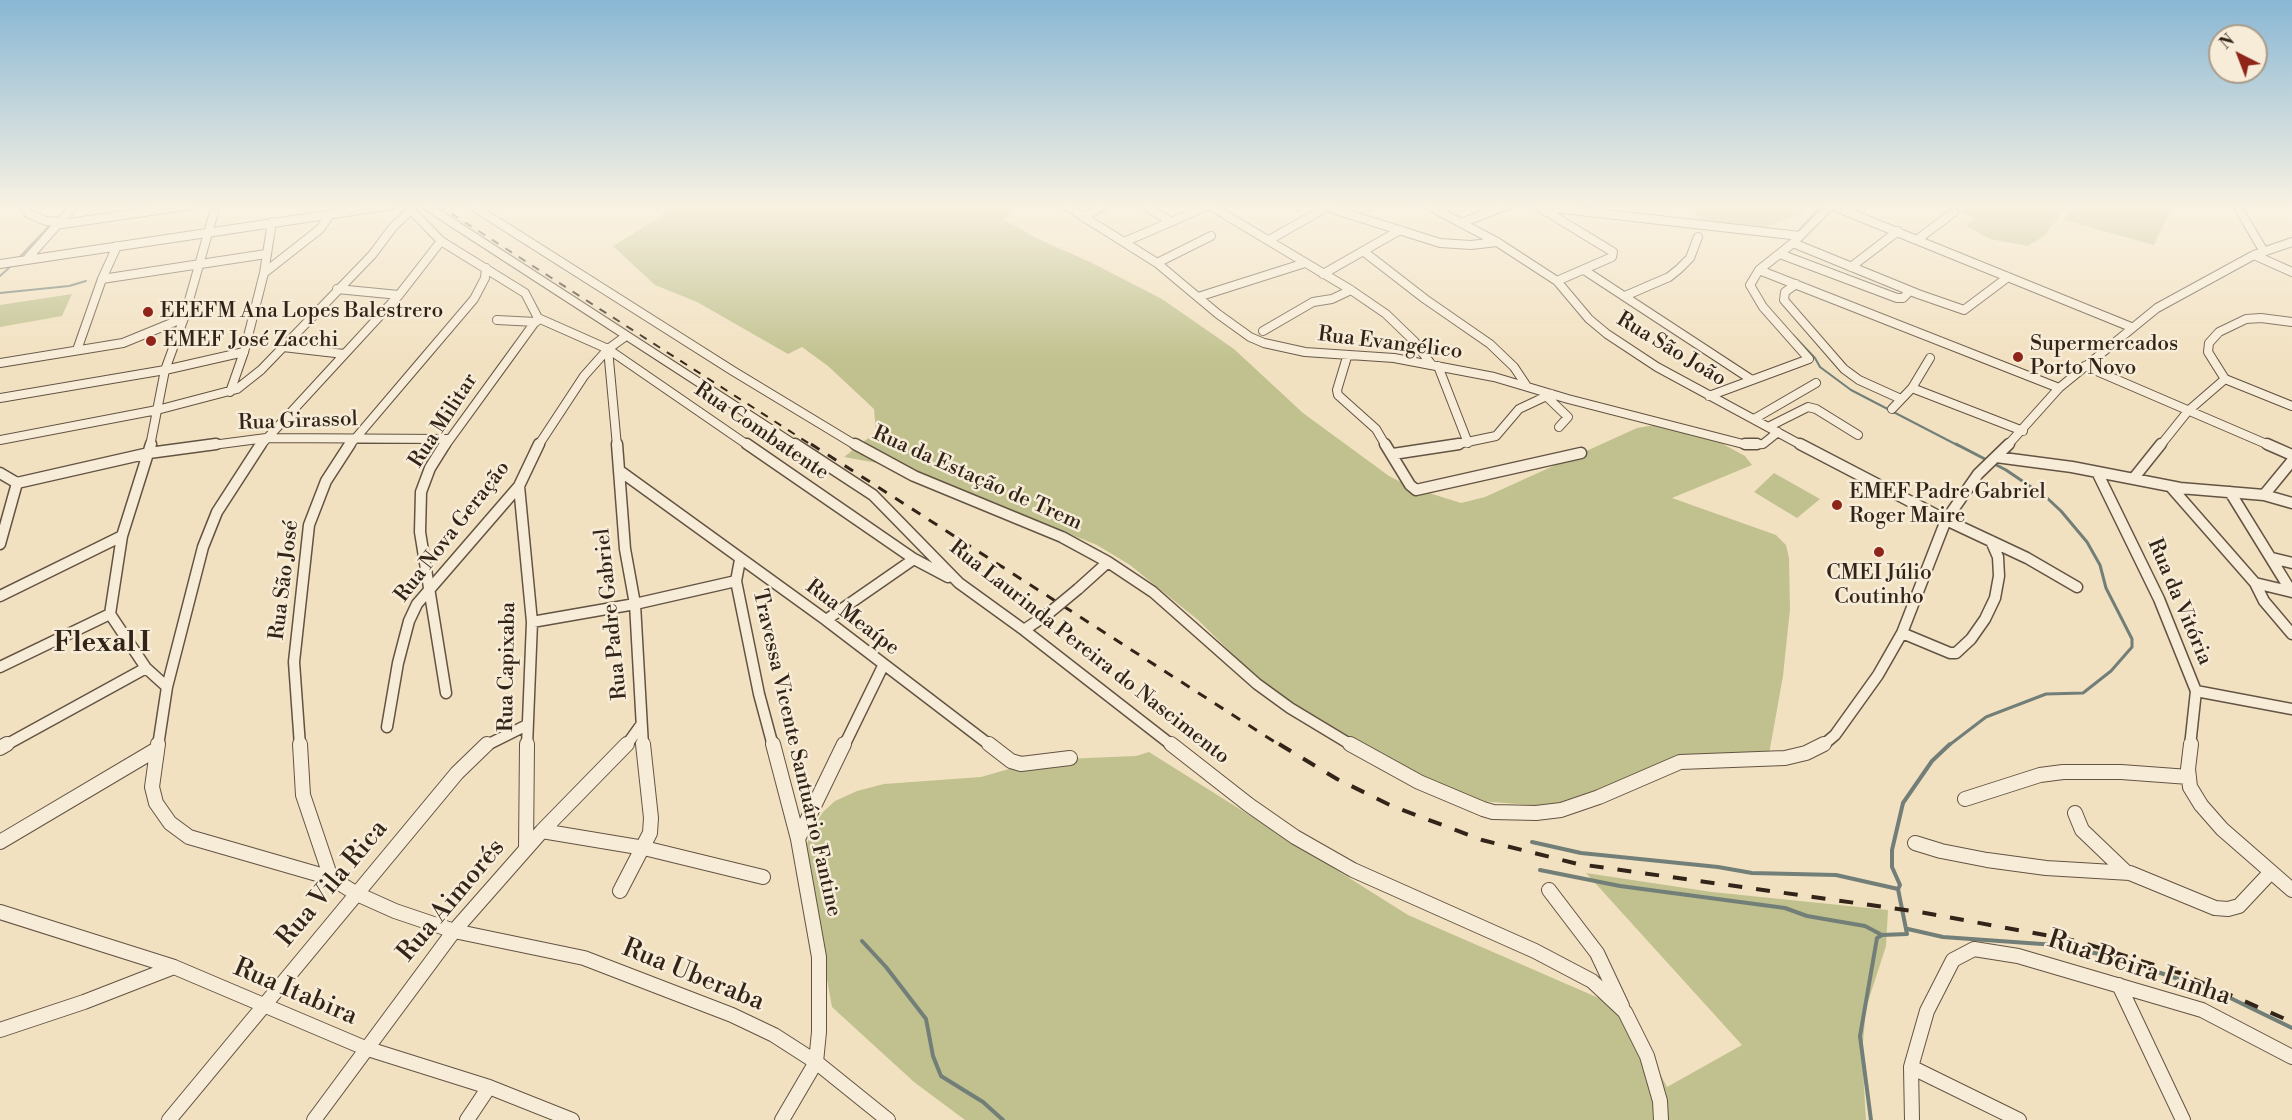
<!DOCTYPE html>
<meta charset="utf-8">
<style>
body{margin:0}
#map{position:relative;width:2292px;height:1120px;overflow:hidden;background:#f2e1c1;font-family:"Libre Bodoni",serif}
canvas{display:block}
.north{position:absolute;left:2208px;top:24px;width:60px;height:60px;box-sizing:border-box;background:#f7ecd7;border:2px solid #a99c8b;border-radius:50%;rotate:318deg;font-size:16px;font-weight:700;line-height:24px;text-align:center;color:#332419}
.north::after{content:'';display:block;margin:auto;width:21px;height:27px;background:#8f2418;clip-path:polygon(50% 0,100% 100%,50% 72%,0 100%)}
</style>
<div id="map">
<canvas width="2292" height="1120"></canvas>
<div class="north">N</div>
</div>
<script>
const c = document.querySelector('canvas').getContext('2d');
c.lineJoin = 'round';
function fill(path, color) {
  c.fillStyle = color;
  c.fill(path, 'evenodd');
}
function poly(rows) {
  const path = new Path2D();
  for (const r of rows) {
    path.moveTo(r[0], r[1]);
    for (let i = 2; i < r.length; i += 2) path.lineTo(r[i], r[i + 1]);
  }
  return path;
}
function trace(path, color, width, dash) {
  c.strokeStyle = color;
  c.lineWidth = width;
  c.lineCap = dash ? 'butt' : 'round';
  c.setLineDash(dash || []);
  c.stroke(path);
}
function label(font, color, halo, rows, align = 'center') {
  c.font = font + ' "Libre Bodoni",serif';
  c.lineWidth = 5;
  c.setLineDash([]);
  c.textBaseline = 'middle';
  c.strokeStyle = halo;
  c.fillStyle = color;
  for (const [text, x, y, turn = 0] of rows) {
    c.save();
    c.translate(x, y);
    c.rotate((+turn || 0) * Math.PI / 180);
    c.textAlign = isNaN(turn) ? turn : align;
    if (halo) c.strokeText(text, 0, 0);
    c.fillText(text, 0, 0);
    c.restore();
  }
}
fill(poly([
 [671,205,1023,205,1003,219,1036,238,1092,263,1162,299,1234,349,1303,413,1389,476,1413,488,1461,503,1485,497,1637,428,1655,425,1721,443,1745,456,1752,465,1672,498,1776,535,1786,545,1789,558,1790,609,1783,676,1769,754,1728,756,1619,785,1553,807,1444,798,1415,788,1379,769,1347,748,1270,691,1198,620,1130,565,1097,545,905,468,844,457,876,432,874,409,828,366,802,347,788,354,697,302,655,285,613,246,661,216],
 [1689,205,1812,205,1798,215,1764,227,1702,220],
 [1943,205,2068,205,2044,236,2028,246,1990,239,1966,226,1974,218],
 [2073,205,2173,205,2154,245,2064,220],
 [72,294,62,316,0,327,0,305],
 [1774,473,1820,499,1797,518,1754,492],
 [1149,752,1408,915,1617,1006,1639,1033,1667,1087,1742,1045,1586,873,1712,892,1888,910,1886,946,1866,1008,1862,1054,1866,1120,965,1120,914,1082,832,1007,804,852,813,828,823,812,835,801,857,791,884,784,981,777,1016,767,1064,759,1136,756]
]), '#c0c18e');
trace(poly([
 [1795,235,1822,205],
 [19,258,51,224],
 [0,276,12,265],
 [0,293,69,286,86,281],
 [1793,335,1815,358,1820,367,1851,390,1959,446]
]), '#727f78', 2);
trace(poly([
 [1948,746,1986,717,2046,694,2083,693,2111,671,2132,647,2132,639,2106,588,2100,565,2087,542,2061,511,2046,497,2006,470,1956,444]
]), '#727f78', 3);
trace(poly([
 [1532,842,1581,853,1718,867,1752,873,1836,875,1898,889],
 [1540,870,1620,886,1785,908,1807,916,1865,926,1882,935,1907,934,1898,889,1900,885,1892,867,1892,850,1903,803,1932,761,1950,744],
 [1908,929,1943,937,2056,945,2109,956,2218,992,2292,1028],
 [862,941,886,967,926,1019,933,1056,941,1076,983,1102,1003,1120],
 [1871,1120,1860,1036,1877,938,1882,935]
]), '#727f78', 4);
const minorFar2 = poly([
 [23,205,29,214,46,221,58,222],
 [425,205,797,446],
 [471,205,733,371,857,446],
 [1065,205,1157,263,1218,314,1250,337,1264,343,1305,352,1394,358,1494,377,1568,399,1747,445,1763,444,1778,432],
 [1144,205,1171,222],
 [1209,205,1351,290,1386,314,1414,341,1431,364],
 [1320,205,1440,243,1471,245,1497,242],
 [1427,205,1497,242,1557,281,1589,319,1607,334,1657,367,1803,446],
 [2242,205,2239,208,2240,211,2263,250],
 [1536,206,1800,236],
 [1539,207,1613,252,1612,257,1557,281],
 [411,210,441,241,525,293,538,318],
 [1083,217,1105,205],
 [1461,223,1508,205],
 [55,225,192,205],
 [1918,239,1954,212],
 [1269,240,1327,207],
 [1124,242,1210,205],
 [1793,243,1918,294,1964,310,2008,277],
 [1363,251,1425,299,1490,344,1514,367,1526,385],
 [1780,254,1897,298,1903,298,1910,291],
 [2254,255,2292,272],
 [26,260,75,205],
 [1157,263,1211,236],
 [0,264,393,205],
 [1851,267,1898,231],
 [1584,270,1752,380],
 [1759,270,2059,388],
 [264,273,320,229,331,213],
 [1323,274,1400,230],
 [102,279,266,254],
 [1796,284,1785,292,1784,300,1844,369,1859,380,1901,399],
 [337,289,399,295],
 [1625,296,1669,277,1679,269,1690,258,1698,237],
 [1198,297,1305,263],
 [538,318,608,349,749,446],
 [497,320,536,322],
 [2292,322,2261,318,2246,319,2219,332,2209,343,2208,352,2225,379,2292,406],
 [1263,331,1313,302,1332,299,1351,290],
 [283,347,344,354],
 [77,350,102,279,117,246],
 [1347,357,1337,390,1338,395,1376,429,1386,446],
 [0,363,123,343,184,318],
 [1438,366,1468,443],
 [2085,366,2271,446],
 [1912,388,2023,431],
 [230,392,244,352,264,273,272,222],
 [1546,396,1568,417,1559,427],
 [1709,396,1809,359,1763,307,1750,285,1759,270,1793,243,1828,208,1833,206,2131,327],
 [0,398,165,370,244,352],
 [1892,409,1912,388,1930,358],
 [1754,419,1816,383],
 [1768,427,1808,407,1816,409,1858,435],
 [0,440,157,410,237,389,261,370,372,255,393,227,411,210,412,205],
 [150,446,165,370,184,318,216,205],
 [205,446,266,438,449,439],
 [260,446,399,295,441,241],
 [349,446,474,299,485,278,486,268],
 [445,446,538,318],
 [538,446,584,376,608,349],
 [617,446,608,349,626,336],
 [1448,446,1496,436,1519,409,1551,394],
 [2007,446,2059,388,2157,308,2254,255,2292,242],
 [2160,446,2188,411,2225,379]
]);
const minorFar1 = poly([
 [151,444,122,536,110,614,146,668,167,687],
 [445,444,430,468,421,492,420,532,446,693],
 [617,444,625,549,635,604,643,746],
 [747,444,914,559,948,577],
 [795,444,873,495,959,583,1024,630,1173,746],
 [855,444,914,476,1062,537,1108,562,1153,592,1257,684,1290,708,1353,746],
 [1385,444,1410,485,1416,490,1581,453],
 [1745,444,1757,444],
 [1800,444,1946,520,2027,558,2077,587],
 [2267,444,2292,455],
 [1393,454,1459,444],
 [1996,457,2072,467,2180,488,2264,495,2292,503],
 [620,471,826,620,991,746],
 [2097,472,2159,599,2196,691,2190,746],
 [0,473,17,483,149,453,216,444],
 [2133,479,2161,444],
 [519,486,532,622,527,746],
 [2170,486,2255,583,2264,601,2292,634],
 [2230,492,2291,591],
 [2264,495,2292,461],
 [0,544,17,483],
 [2272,558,2292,563],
 [740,560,736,581,759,694,773,746],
 [2255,583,2292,592],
 [1078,589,1108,562],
 [0,596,122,536],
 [826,620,914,559],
 [532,622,635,604,736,581],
 [1024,630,1049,613],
 [1902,633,1950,653,1956,653,1971,639,1985,619,1995,598,1999,576,1998,557,1991,541],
 [0,667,110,614],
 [2196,691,2292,709],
 [387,727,398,663,409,621,417,604,519,486,539,444],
 [4,746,146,668],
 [158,746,167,687,203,547,217,512,261,444],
 [300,746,294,662,309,525,326,481,350,444],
 [485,746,527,725],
 [626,746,641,725],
 [844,746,883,666],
 [1822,746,1835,735,1878,675,1902,633,1946,520,1978,474,2009,444]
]);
const minor = poly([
 [158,744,152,787,156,803,170,823,189,837,331,878,357,894,395,911,454,931,584,958,732,1015,774,1035,816,1062,888,1120],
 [300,744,303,795,331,878],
 [773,744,798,839,819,957,819,1032,816,1062,782,1120],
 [989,744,1011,761,1021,764,1070,758],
 [1171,744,1249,805,1295,837,1353,870,1535,951,1592,981,1625,1012,1647,1056,1660,1101,1661,1120],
 [1350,744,1419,782,1483,809,1493,812,1536,813,1561,810,1599,797,1680,762,1785,758,1806,753,1824,744],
 [2191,744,2188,769,2190,787,2201,805,2222,829,2292,890],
 [0,748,7,744],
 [1965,799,2040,775,2063,772,2121,772,2189,777],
 [2075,813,2082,830,2127,873],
 [542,831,644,848,763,877],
 [798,839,844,744],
 [0,842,157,749],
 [1915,843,1941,851,1987,860,2046,868,2130,873,2215,908,2228,909,2239,906,2270,873],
 [526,849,527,744],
 [1549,890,1597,953,1622,1006],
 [620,891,650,833,651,818,643,744],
 [0,912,174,967,365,1048,489,1087,572,1120],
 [2119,985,2183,1120],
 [0,1030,84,1002,174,967],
 [1911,1067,2019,1120],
 [169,1120,457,773,487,744],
 [314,1120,454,931,542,831,627,744],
 [467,1120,489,1087],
 [1912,1120,1911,1067,1927,1011,1953,960,1974,949,2018,956,2202,1010,2292,1057]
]);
trace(minorFar2, '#635343', 10);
trace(minorFar1, '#635343', 13);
trace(minor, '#635343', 16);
trace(minorFar2, '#f7ecd7', 8);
trace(minorFar1, '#f7ecd7', 10);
trace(minor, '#f7ecd7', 14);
trace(poly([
 [438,205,813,446]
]), '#332419', 2, [8, 8]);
trace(poly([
 [811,444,1281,746]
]), '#332419', 3, [10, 10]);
trace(poly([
 [1279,744,1337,779,1392,806,1482,840,1578,864,1920,912,2077,941,2180,973,2292,1022]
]), '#332419', 4, [14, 14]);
const minorBridge = poly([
 [1049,613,1078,589]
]);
trace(minorBridge, '#635343', 13, []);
trace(minorBridge, '#f7ecd7', 10);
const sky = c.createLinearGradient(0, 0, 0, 362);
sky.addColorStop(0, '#89b7d4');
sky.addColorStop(0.57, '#f9f2e3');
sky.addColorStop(1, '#f9f2e300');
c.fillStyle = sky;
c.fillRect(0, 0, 2292, 362);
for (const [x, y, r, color] of [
 [148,312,6,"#8f2418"],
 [151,341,6,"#8f2418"],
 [2018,357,6,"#8f2418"],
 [1837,505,6,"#8f2418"],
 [1879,552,6,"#8f2418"]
]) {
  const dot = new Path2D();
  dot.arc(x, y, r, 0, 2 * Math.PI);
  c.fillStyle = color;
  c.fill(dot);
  trace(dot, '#f7ecd7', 2);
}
label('21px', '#332419', '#f7ecd7', [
 ["EEEFM Ana Lopes Balestrero",160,312],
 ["EMEF José Zacchi",163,341],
 ["Supermercados",2030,345],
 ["Porto Novo",2030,369],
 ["EMEF Padre Gabriel",1849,493],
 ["Roger Maire",1849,517],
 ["CMEI Júlio",1879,574,"center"],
 ["Coutinho",1879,598,"center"]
], 'left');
label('21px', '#332419', '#f7ecd7', [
 ["Rua Evangélico",1390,344,7],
 ["Rua São João",1671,350,31],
 ["Rua Militar",444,421,-57],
 ["Rua Girassol",298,422,-2],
 ["Rua Combatente",761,432,34],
 ["Rua da Estação de Trem",977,479,24],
 ["Rua Nova Geração",453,532,-52],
 ["Rua São José",285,580,-83],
 ["Rua da Vitória",2179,602,67],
 ["Rua Padre Gabriel",612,614,-96],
 ["Rua Meaípe",852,618,37],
 ["Rua Laurinda Pereira do Nascimento",1089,653,38],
 ["Rua Capixaba",508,667,-89],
 ["Travessa Vicente Santuário Fantine",796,753,77]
]);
label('26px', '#332419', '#f7ecd7', [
 ["Rua Vila Rica",333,884,-50],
 ["Rua Aimorés",452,901,-50],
 ["Rua Beira Linha",2139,969,18],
 ["Rua Uberaba",693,976,22],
 ["Rua Itabira",295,993,23]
]);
label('bold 27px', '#332419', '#f7ecd7', [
 ["Flexal I",102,645]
]);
</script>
